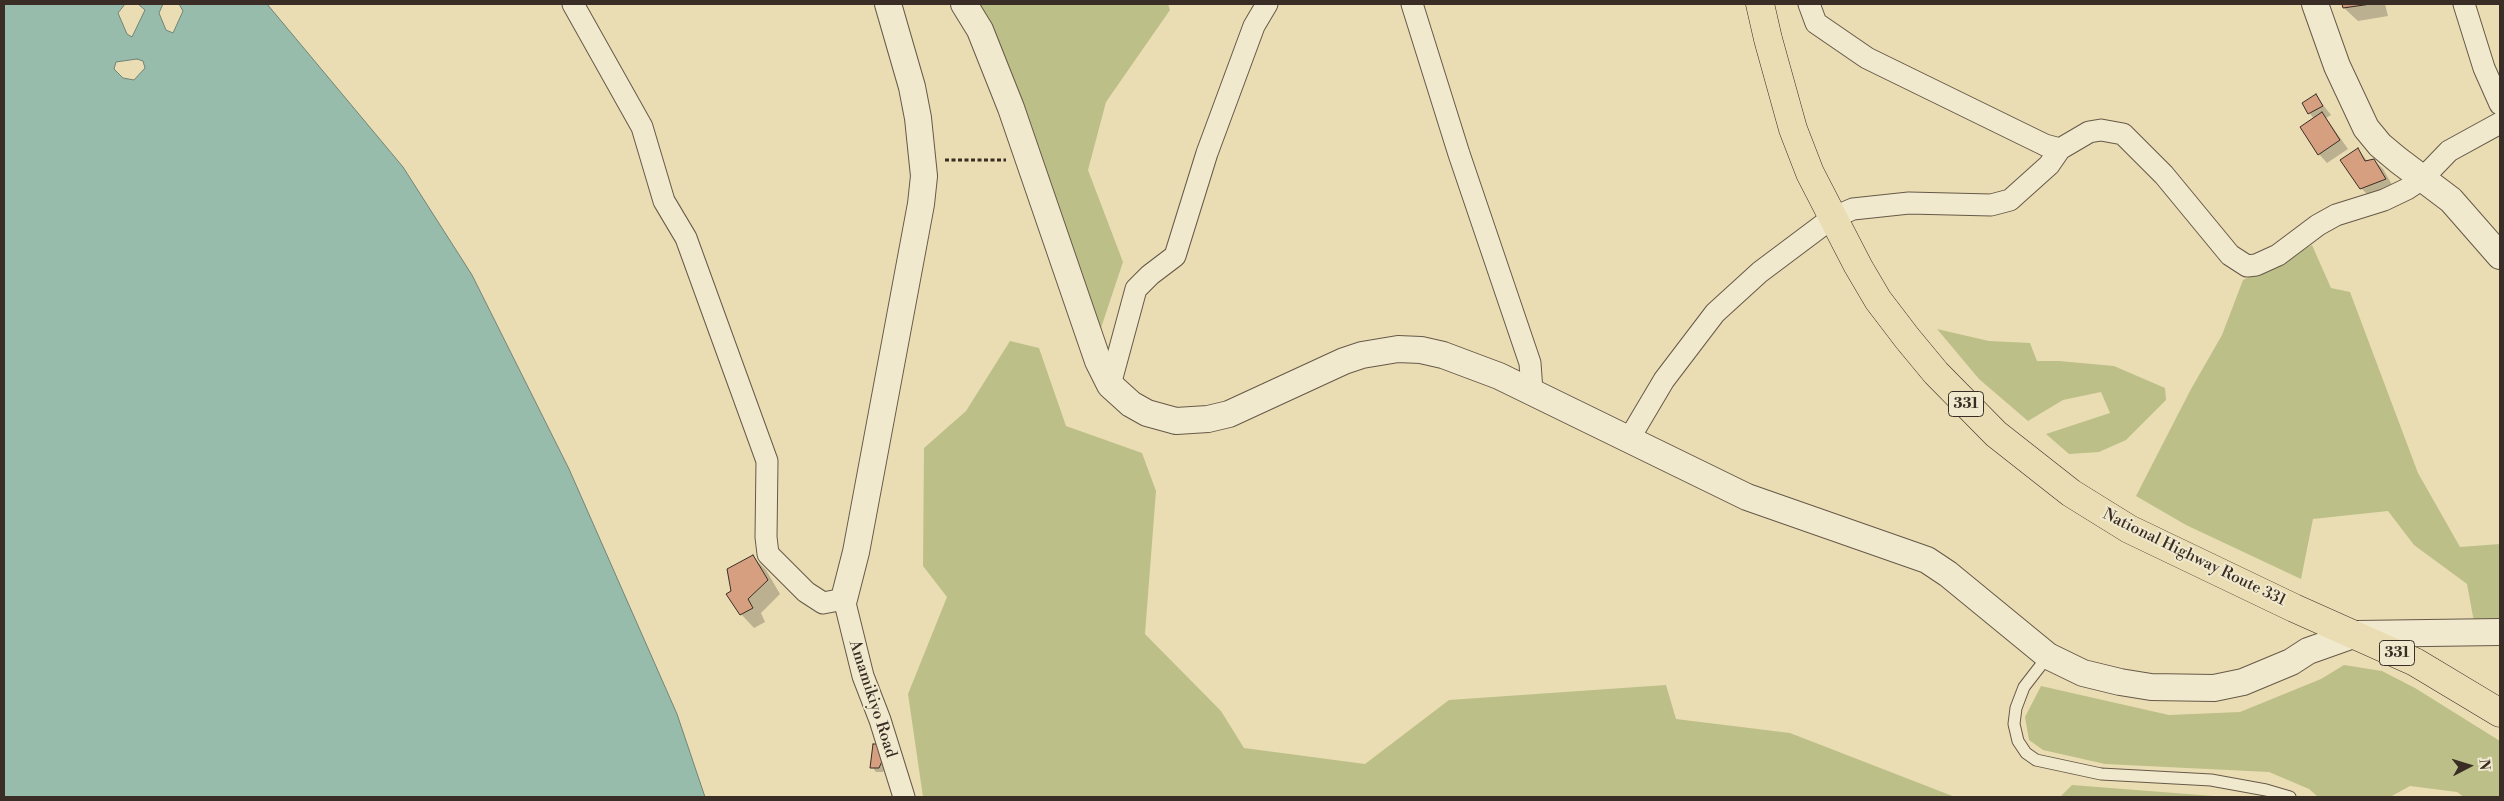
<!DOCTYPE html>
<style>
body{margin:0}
#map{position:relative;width:2504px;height:801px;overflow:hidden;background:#eaddb3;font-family:"Libre Bodoni",serif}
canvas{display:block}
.frame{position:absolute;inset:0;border:5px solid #3a2d25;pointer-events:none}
.north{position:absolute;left:2444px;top:741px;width:50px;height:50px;-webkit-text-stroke:4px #f1e9ce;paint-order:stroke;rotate:85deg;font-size:14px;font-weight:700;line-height:20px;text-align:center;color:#3a2d25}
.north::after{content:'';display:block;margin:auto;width:18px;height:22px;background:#3a2d25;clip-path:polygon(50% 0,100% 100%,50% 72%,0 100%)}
</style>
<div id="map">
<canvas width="2504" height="801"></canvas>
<div class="frame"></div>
<div class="north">N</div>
</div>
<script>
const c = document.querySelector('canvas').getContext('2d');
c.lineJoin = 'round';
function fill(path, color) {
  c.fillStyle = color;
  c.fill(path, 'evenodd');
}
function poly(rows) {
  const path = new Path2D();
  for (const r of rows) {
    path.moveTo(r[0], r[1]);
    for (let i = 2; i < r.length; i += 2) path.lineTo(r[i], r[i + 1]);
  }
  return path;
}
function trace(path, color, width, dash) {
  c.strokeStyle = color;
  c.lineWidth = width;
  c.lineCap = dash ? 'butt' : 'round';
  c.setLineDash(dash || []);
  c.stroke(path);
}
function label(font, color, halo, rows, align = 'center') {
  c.font = font + ' "Libre Bodoni",serif';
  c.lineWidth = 4;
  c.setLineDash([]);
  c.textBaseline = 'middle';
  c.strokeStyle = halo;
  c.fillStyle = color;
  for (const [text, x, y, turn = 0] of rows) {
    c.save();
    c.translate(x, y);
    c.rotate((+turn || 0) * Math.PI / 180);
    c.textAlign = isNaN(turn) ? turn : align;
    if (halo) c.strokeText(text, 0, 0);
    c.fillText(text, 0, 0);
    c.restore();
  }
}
fill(poly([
 [979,4,1168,4,1170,10,1106,102,1088,170,1123,262,1098,337,1006,59],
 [2312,245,2331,288,2350,292,2418,473,2460,547,2500,544,2500,622,2474,622,2467,584,2414,545,2388,511,2313,519,2301,579,2186,525,2136,496,2191,389,2222,335,2243,280],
 [1937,329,1989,341,2030,343,2037,361,2059,361,2114,366,2165,388,2166,400,2126,440,2099,452,2069,454,2046,434,2110,413,2101,392,2063,400,2028,421,1979,379],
 [1010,341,1039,348,1066,426,1142,453,1156,491,1145,634,1221,711,1244,748,1365,764,1449,700,1666,685,1676,719,1790,733,1955,797,923,797,908,694,947,597,923,566,924,448,966,411],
 [2344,665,2382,671,2415,688,2500,741,2500,797,2464,797,2457,792,2410,786,2390,797,2318,797,2309,789,2269,772,2105,764,2043,750,2029,740,2025,717,2041,686,2169,715,2240,712,2321,679],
 [2072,785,2226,797,2060,797]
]), '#bdbf88');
const water = poly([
 [4,4,125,4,118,13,127,34,132,37,145,10,138,4,163,4,159,13,166,30,173,33,183,11,179,4,267,4,403,167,472,275,569,469,677,714,705,797,4,797,4,4],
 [137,59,143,61,145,68,134,80,123,78,114,69,116,62,137,59]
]);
fill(water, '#98bcac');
trace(water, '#728376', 1);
fill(poly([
 [2344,4,2385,4,2388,16,2358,21,2344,8],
 [2316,96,2331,115,2326,118,2348,149,2327,163,2319,154,2314,119,2303,104],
 [2358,149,2368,162,2374,160,2383,169,2394,188,2370,197,2361,188],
 [753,557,766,570,780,594,761,613,765,622,754,628,741,614,733,591],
 [874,745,887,764,883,772,876,772,872,767]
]), '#0003');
const building = poly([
 [2342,4,2371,4,2343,8,2342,4],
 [2316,94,2323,106,2308,114,2302,103,2316,94],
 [2322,112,2340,140,2318,155,2300,127,2322,112],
 [2358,148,2365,161,2374,159,2386,179,2360,189,2340,160,2358,148],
 [753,555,768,580,748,599,753,608,740,615,726,594,731,591,727,569,753,555],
 [873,744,878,744,883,759,879,768,870,768,873,744]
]);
fill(building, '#d69f80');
trace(building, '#3a2d25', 1);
const service = poly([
 [2048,656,2024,687,2016,708,2014,724,2018,741,2026,753,2036,760,2101,774,2211,780,2266,790,2290,797]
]);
const minor = poly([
 [573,4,642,127,664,201,686,238,767,461,766,537,768,554,806,592,823,603,844,599,863,676,880,720,904,797],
 [1412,4,1459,154,1530,363,1532,391],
 [1809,4,1816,23,1867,58,2045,145,2060,149],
 [2464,4,2484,68,2500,104],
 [1110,385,1136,289,1150,275,1175,256,1207,153,1254,26,1267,4],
 [1629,439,1664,380,1715,313,1760,272,1832,218,1853,209,1909,203,1991,205,2010,200,2049,165,2060,149,2089,132,2101,130,2123,134,2164,175,2230,255,2247,266,2256,265,2278,255,2318,225,2336,215,2384,200,2407,189,2422,179,2449,151,2500,123]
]);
const tertiary = poly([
 [964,4,980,30,1011,108,1098,361,1110,385,1131,404,1147,413,1176,421,1208,419,1229,414,1344,361,1362,355,1398,349,1421,350,1443,355,1499,376,1747,497,1927,560,1948,574,2048,656,2083,673,2120,682,2151,687,2214,688,2243,682,2291,662,2308,651,2356,634,2500,632],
 [2315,4,2337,66,2366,128,2380,145,2398,160,2451,200,2500,256],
 [844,599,856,552,921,204,924,176,918,118,912,87,888,4]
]);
const trunk = poly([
 [1760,4,1768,39,1793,129,1810,173,1858,266,1878,300,1907,338,1936,373,1996,434,2071,493,2129,529,2294,608,2415,662,2500,713]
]);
trace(service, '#665948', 13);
trace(minor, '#665948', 23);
trace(tertiary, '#665948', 28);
trace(trunk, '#3a2d25', 29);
trace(poly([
 [945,160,1006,160]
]), '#3a2d25', 3, [4, 2.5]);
trace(service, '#f1e9ce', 11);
trace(minor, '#f1e9ce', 21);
trace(tertiary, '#f1e9ce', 26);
trace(trunk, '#eaddb3', 28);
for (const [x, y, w] of [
 [1966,404,35],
 [2397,653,35]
]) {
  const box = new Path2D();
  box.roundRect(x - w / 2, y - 12.5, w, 25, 4);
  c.fillStyle = '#f1e9ce';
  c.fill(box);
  trace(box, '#3a2d25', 1);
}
label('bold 15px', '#3a2d25', null, [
 ["331",1966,404],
 ["331",2397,653]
]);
label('16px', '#3a2d25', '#f1e9ce', [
 ["National Highway Route 331",2194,558,26],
 ["Amamikiyo Road",872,699,72]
]);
</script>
